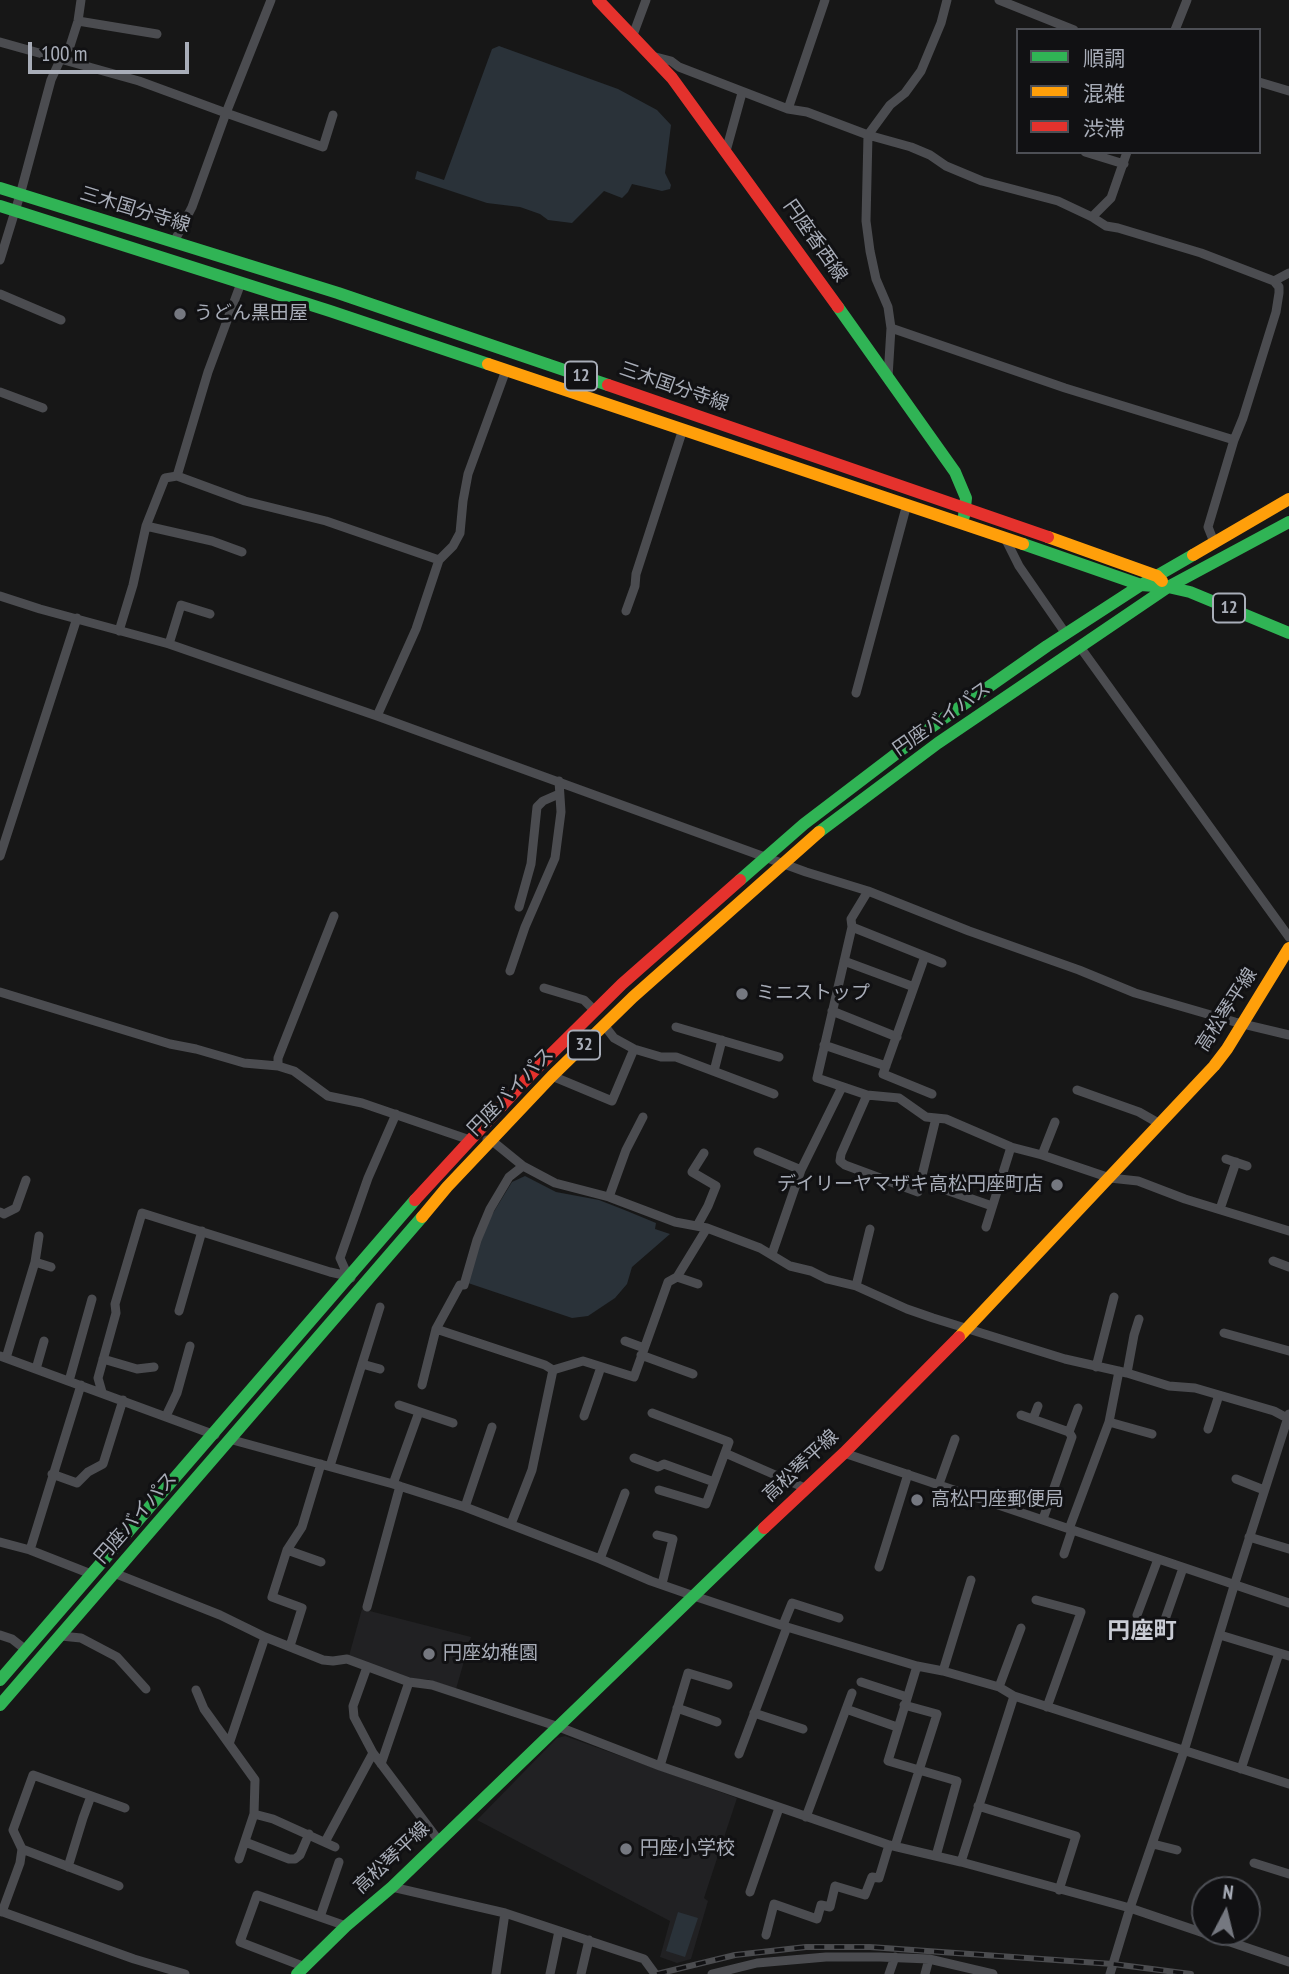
<!DOCTYPE html>
<meta charset="utf-8">
<style>
body{margin:0}
#map{position:relative;width:1289px;height:1974px;overflow:hidden;background:#171717;font-family:"PT Sans Narrow","Noto Sans JP",sans-serif}
canvas{display:block}
.legend{position:absolute;left:1016px;top:28px;width:245px;height:126px;box-sizing:border-box;background:#111113;border:2px solid #4d4f55;margin:0;padding:9px 12px;list-style:none;font-size:21px;color:#a8adb8}
.legend li{display:flex;align-items:center;gap:14px;height:35px}
.legend b{width:35px;border:2px solid #4d4f55}
.north{position:absolute;left:1191px;top:1876px;width:70px;height:70px;box-sizing:border-box;background:#111113;border:2px solid #4d4f55;border-radius:50%;rotate:7deg;font-size:19px;font-weight:700;line-height:28px;text-align:center;color:#a8adb8}
.north::after{content:'';display:block;margin:auto;width:24px;height:32px;background:#757880;clip-path:polygon(50% 0,100% 100%,50% 72%,0 100%)}
.scale{position:absolute;left:28px;top:42px;width:161px;height:32px;box-sizing:border-box;border:4px solid #a8adb8;border-top:0;padding-left:9px;font-size:21px;line-height:24px;white-space:nowrap;color:#a8adb8;-webkit-text-stroke:5px #111113;paint-order:stroke}
</style>
<div id="map">
<canvas width="1289" height="1974"></canvas>
<ul class="legend">
<li><b style="height:9px;background:#30b455"></b>順調</li>
<li><b style="height:9px;background:#ff9f0a"></b>混雑</li>
<li><b style="height:9px;background:#e5322d"></b>渋滞</li>
</ul>
<div class="north">N</div>
<div class="scale">100 m</div>
</div>
<script>
const c = document.querySelector('canvas').getContext('2d');
c.lineJoin = 'round';
function fill(path, color) {
  c.fillStyle = color;
  c.fill(path, 'evenodd');
}
function poly(rows) {
  const path = new Path2D();
  for (const r of rows) {
    path.moveTo(r[0], r[1]);
    for (let i = 2; i < r.length; i += 2) path.lineTo(r[i], r[i + 1]);
  }
  return path;
}
function trace(path, color, width, dash) {
  c.strokeStyle = color;
  c.lineWidth = width;
  c.lineCap = dash ? 'butt' : 'round';
  c.setLineDash(dash || []);
  c.stroke(path);
}
function label(font, color, halo, rows, align = 'center') {
  c.font = font + ' "PT Sans Narrow","Noto Sans JP",sans-serif';
  c.lineWidth = 6;
  c.setLineDash([]);
  c.textBaseline = 'middle';
  c.strokeStyle = halo;
  c.fillStyle = color;
  for (const [text, x, y, turn = 0] of rows) {
    c.save();
    c.translate(x, y);
    c.rotate((+turn || 0) * Math.PI / 180);
    c.textAlign = isNaN(turn) ? turn : align;
    if (halo) c.strokeText(text, 0, 0);
    c.fillText(text, 0, 0);
    c.restore();
  }
}
fill(poly([
 [362,1609,471,1637,456,1689,427,1679,409,1680,349,1656],
 [565,1736,737,1798,704,1898,708,1901,691,1959,677,1963,660,1957,670,1921,477,1820,557,1738]
]), '#212123');
fill(poly([
 [499,46,618,89,657,110,671,125,665,173,671,185,670,189,662,191,632,184,628,192,622,198,604,191,572,223,548,220,540,214,520,207,487,203,415,179,417,171,444,180,492,49],
 [525,1176,556,1192,599,1200,627,1211,656,1223,655,1229,670,1234,632,1267,627,1284,615,1298,588,1316,572,1318,468,1283,479,1245,490,1218,512,1182],
 [678,1912,698,1918,685,1957,666,1951]
]), '#2a3239');
trace(poly([
 [999,0,1074,30],
 [78,21,157,34],
 [1175,30,1187,0],
 [633,35,646,0],
 [0,42,139,81,226,113,323,147,333,115],
 [652,56,671,61,679,67,788,109,807,112,868,135,911,147,930,155,946,166,982,181,1058,201,1092,217,1106,226,1118,228,1201,253,1274,281,1279,287,1279,293,1276,312,1243,418,1234,440,1208,527,1214,542],
 [1259,82,1289,91],
 [788,109,825,0],
 [726,151,742,93],
 [1085,152,1124,164],
 [1092,217,1111,198,1127,152],
 [174,242,192,207,226,113,271,0],
 [0,260,20,195,51,80,61,58,70,46,78,21,81,0],
 [1274,281,1289,273],
 [0,294,61,320],
 [891,328,1065,388,1234,440],
 [888,377,891,328,888,307,876,279,870,251,866,221,868,135,890,105,905,93,921,71,941,23,947,0],
 [0,392,43,408],
 [177,476,208,372,241,283],
 [146,526,212,541,242,552],
 [1005,538,1019,566,1066,634],
 [0,596,40,609,169,644,377,716,806,872,868,891,969,931,1079,970,1135,993,1235,1022,1289,1035],
 [626,611,635,586,636,574,683,429],
 [119,631,133,585,146,526,165,478,177,476,245,501,326,521,439,560,453,546,460,533,463,501,468,474,506,370],
 [169,644,181,605,210,614],
 [1080,647,1289,937],
 [856,693,907,504],
 [377,716,416,629,439,560],
 [0,856,77,618],
 [868,891,851,919,852,927,817,1078,867,1095,899,1098,926,1117,946,1119,1011,1147,1042,1155,1110,1178,1138,1181,1185,1199,1289,1231],
 [519,907,531,864,537,807,543,801,559,794],
 [852,927,942,963],
 [925,956,883,1074,932,1094],
 [844,961,914,987],
 [510,971,525,927,555,858,561,812,559,781],
 [544,988,584,1000,595,1011],
 [0,992,170,1044,196,1049,244,1063,278,1066,294,1071,328,1096,362,1103,470,1140],
 [832,1011,897,1037],
 [604,1025,614,1038,634,1049,661,1057,676,1057,774,1094],
 [676,1027,779,1057],
 [824,1045,886,1066],
 [278,1066,278,1058,334,916],
 [714,1071,722,1040],
 [552,1076,612,1101,634,1049],
 [1077,1090,1139,1112,1160,1124],
 [867,1095,841,1154,840,1161,845,1165,918,1192,936,1118],
 [487,1140,491,1140,523,1166,555,1183,609,1197,675,1222,707,1228,760,1248,790,1266,811,1271,827,1279,856,1286,907,1309,933,1318,1065,1359,1127,1373,1169,1386,1195,1388,1274,1411,1289,1419],
 [758,1152,801,1170],
 [1042,1155,1055,1122],
 [1226,1159,1247,1166],
 [946,1190,992,1206],
 [609,1197,626,1150,643,1117],
 [1220,1209,1236,1162],
 [0,1212,4,1214,16,1208,26,1180],
 [697,1226,708,1206,716,1186,692,1172,704,1153],
 [986,1227,1011,1147],
 [772,1254,801,1170,842,1087],
 [1273,1261,1289,1267],
 [35,1262,51,1267],
 [348,1276,340,1258,368,1178,396,1114],
 [677,1277,698,1284],
 [856,1286,870,1229],
 [179,1311,202,1231],
 [436,1329,545,1365,553,1370,583,1361,634,1377,668,1282,677,1277,707,1228],
 [1224,1333,1289,1351],
 [625,1341,644,1348],
 [641,1355,693,1374],
 [0,1356,215,1435],
 [6,1358,35,1262,39,1236],
 [103,1359,137,1369,154,1367],
 [362,1364,380,1369],
 [1096,1367,1114,1297],
 [36,1369,44,1341],
 [1127,1373,1134,1335,1139,1319],
 [69,1381,92,1299],
 [422,1385,436,1329,460,1285,464,1285,477,1240,490,1209,509,1177,523,1166],
 [102,1392,98,1378,116,1313,115,1304,142,1213,330,1272,348,1276,351,1278],
 [399,1405,453,1423],
 [652,1413,729,1442,706,1504,659,1490],
 [1021,1415,1069,1432,1072,1437,1043,1519],
 [166,1416,177,1393,190,1346],
 [584,1416,601,1367],
 [1033,1419,1038,1406],
 [1109,1422,1152,1434],
 [1208,1429,1219,1395],
 [1069,1432,1078,1408],
 [229,1439,393,1484,465,1507,600,1559,651,1581,694,1596,787,1627,917,1666,943,1671,999,1687,1014,1696,1289,1784],
 [725,1453,805,1488],
 [844,1453,1289,1603],
 [634,1458,658,1467,664,1464,714,1482],
 [330,1466,380,1307],
 [52,1474,77,1483,88,1472,103,1464,123,1400],
 [1236,1479,1264,1490],
 [393,1484,419,1412],
 [939,1484,955,1439],
 [465,1507,492,1427],
 [511,1524,532,1470,553,1370],
 [1069,1529,1109,1422,1119,1371],
 [657,1535,673,1539,662,1584],
 [1249,1537,1289,1549],
 [0,1542,30,1550,91,1574],
 [30,1550,81,1385],
 [287,1550,321,1562],
 [1064,1554,1072,1530],
 [600,1559,625,1493],
 [879,1567,908,1474],
 [114,1573,220,1615,265,1637,323,1660,333,1661,347,1659,409,1682,432,1685,559,1727,660,1766,889,1845,961,1862,1130,1908,1289,1962],
 [1036,1600,1081,1612,1047,1707],
 [367,1607,400,1486],
 [1137,1615,1158,1559],
 [783,1625,792,1603,839,1618],
 [1162,1628,1183,1568],
 [0,1635,12,1639,26,1650],
 [1220,1635,1289,1656],
 [61,1636,81,1638,117,1657,146,1689],
 [290,1646,302,1608,272,1597,287,1550,302,1527,321,1464],
 [917,1666,888,1761,957,1781,936,1856],
 [367,1667,353,1706,354,1717,373,1753,439,1841],
 [943,1671,971,1580],
 [861,1682,907,1697],
 [999,1687,1021,1628],
 [196,1690,204,1709,255,1780,254,1814,239,1859],
 [677,1708,717,1722],
 [846,1709,897,1727],
 [754,1713,803,1729],
 [229,1744,265,1637],
 [739,1754,787,1627],
 [381,1764,409,1682],
 [660,1766,688,1673,728,1685],
 [1241,1769,1279,1653],
 [978,1806,1076,1836,1059,1890],
 [254,1814,273,1819,335,1847],
 [806,1817,852,1693],
 [245,1842,289,1859,295,1859,300,1855,309,1834],
 [325,1842,373,1753],
 [1153,1844,1177,1850],
 [895,1846,937,1714,904,1705],
 [22,1849,119,1886],
 [961,1862,1014,1696],
 [1254,1863,1289,1874],
 [68,1867,83,1818,91,1796],
 [392,1887,505,1913,644,1959,655,1974],
 [750,1892,779,1808],
 [0,1911,134,1959,185,1974],
 [2,1912,20,1863,22,1849,13,1830,33,1775,125,1808],
 [320,1917,339,1862],
 [766,1935,774,1904,817,1919,821,1905,830,1907,835,1886,865,1895,872,1877,879,1878,889,1845],
 [305,1967,240,1942,257,1895,346,1926],
 [496,1974,505,1913],
 [550,1974,559,1931],
 [581,1974,589,1940],
 [712,1974,757,1963,826,1957,880,1957,929,1959,993,1974],
 [889,1974,895,1957],
 [925,1974,929,1959],
 [1110,1974,1130,1908,1184,1751,1234,1586,1289,1414]
]), '#4b4c50', 9);
trace(poly([
 [0,188,338,293,608,385],
 [0,206,330,311,488,364],
 [838,307,955,472,966,498,964,516],
 [1023,544,1141,585,1168,587,1190,592,1289,633],
 [819,832,938,743,1168,587,1289,522],
 [740,880,804,824,930,728,1047,646,1141,585,1193,555],
 [0,1680,415,1200],
 [0,1705,422,1217],
 [297,1974,346,1926,392,1887,764,1528]
]), '#30b455', 12);
trace(poly([
 [488,364,1023,544],
 [1048,537,1157,576,1162,581],
 [1193,555,1289,499],
 [422,1217,447,1187,552,1076,633,997,819,832],
 [959,1337,1214,1066,1227,1049,1289,948]
]), '#ff9f0a', 12);
trace(poly([
 [598,0,672,78,838,307],
 [608,385,1048,537],
 [415,1200,534,1071,622,984,740,880],
 [764,1528,844,1453,959,1337]
]), '#e5322d', 12);
const rail = poly([
 [657,1974,735,1955,806,1947,870,1947,1113,1964,1191,1974]
]);
trace(rail, '#4b4c4f', 6);
trace(rail, '#111113', 3.5, [10]);
for (const [x, y, r, color] of [
 [180,314,7,"#757880"],
 [742,994,7,"#757880"],
 [1057,1185,7,"#757880"],
 [917,1500,7,"#757880"],
 [429,1654,7,"#757880"],
 [626,1849,7,"#757880"]
]) {
  const dot = new Path2D();
  dot.arc(x, y, r, 0, 2 * Math.PI);
  c.fillStyle = color;
  c.fill(dot);
  trace(dot, '#111113', 2.5);
}
for (const [x, y, w] of [
 [581,376,32],
 [1229,608,32],
 [584,1045,32]
]) {
  const box = new Path2D();
  box.roundRect(x - w / 2, y - 14.5, w, 29, 5);
  c.fillStyle = '#111113';
  c.fill(box);
  trace(box, '#a8adb8', 2);
}
label('bold 18px', '#a8adb8', null, [
 ["12",581,376],
 ["12",1229,608],
 ["32",584,1045]
]);
label('19px', '#a8adb8', '#111113', [
 ["三木国分寺線",135,210,17],
 ["円座香西線",815,241,55],
 ["三木国分寺線",674,387,19],
 ["円座バイパス",942,719,-35],
 ["高松琴平線",1227,1010,-57],
 ["円座バイパス",511,1092,-46],
 ["高松琴平線",801,1466,-43],
 ["円座バイパス",136,1518,-49],
 ["高松琴平線",392,1858,-43]
]);
label('19px', '#a8adb8', '#111113', [
 ["うどん黒田屋",194,314],
 ["ミニストップ",756,994],
 ["デイリーヤマザキ高松円座町店",1043,1185,"right"],
 ["高松円座郵便局",931,1500],
 ["円座幼稚園",443,1654],
 ["円座小学校",640,1849]
], 'left');
label('bold 23px', '#c9ccd4', '#111113', [
 ["円座町",1142,1631]
]);
</script>
